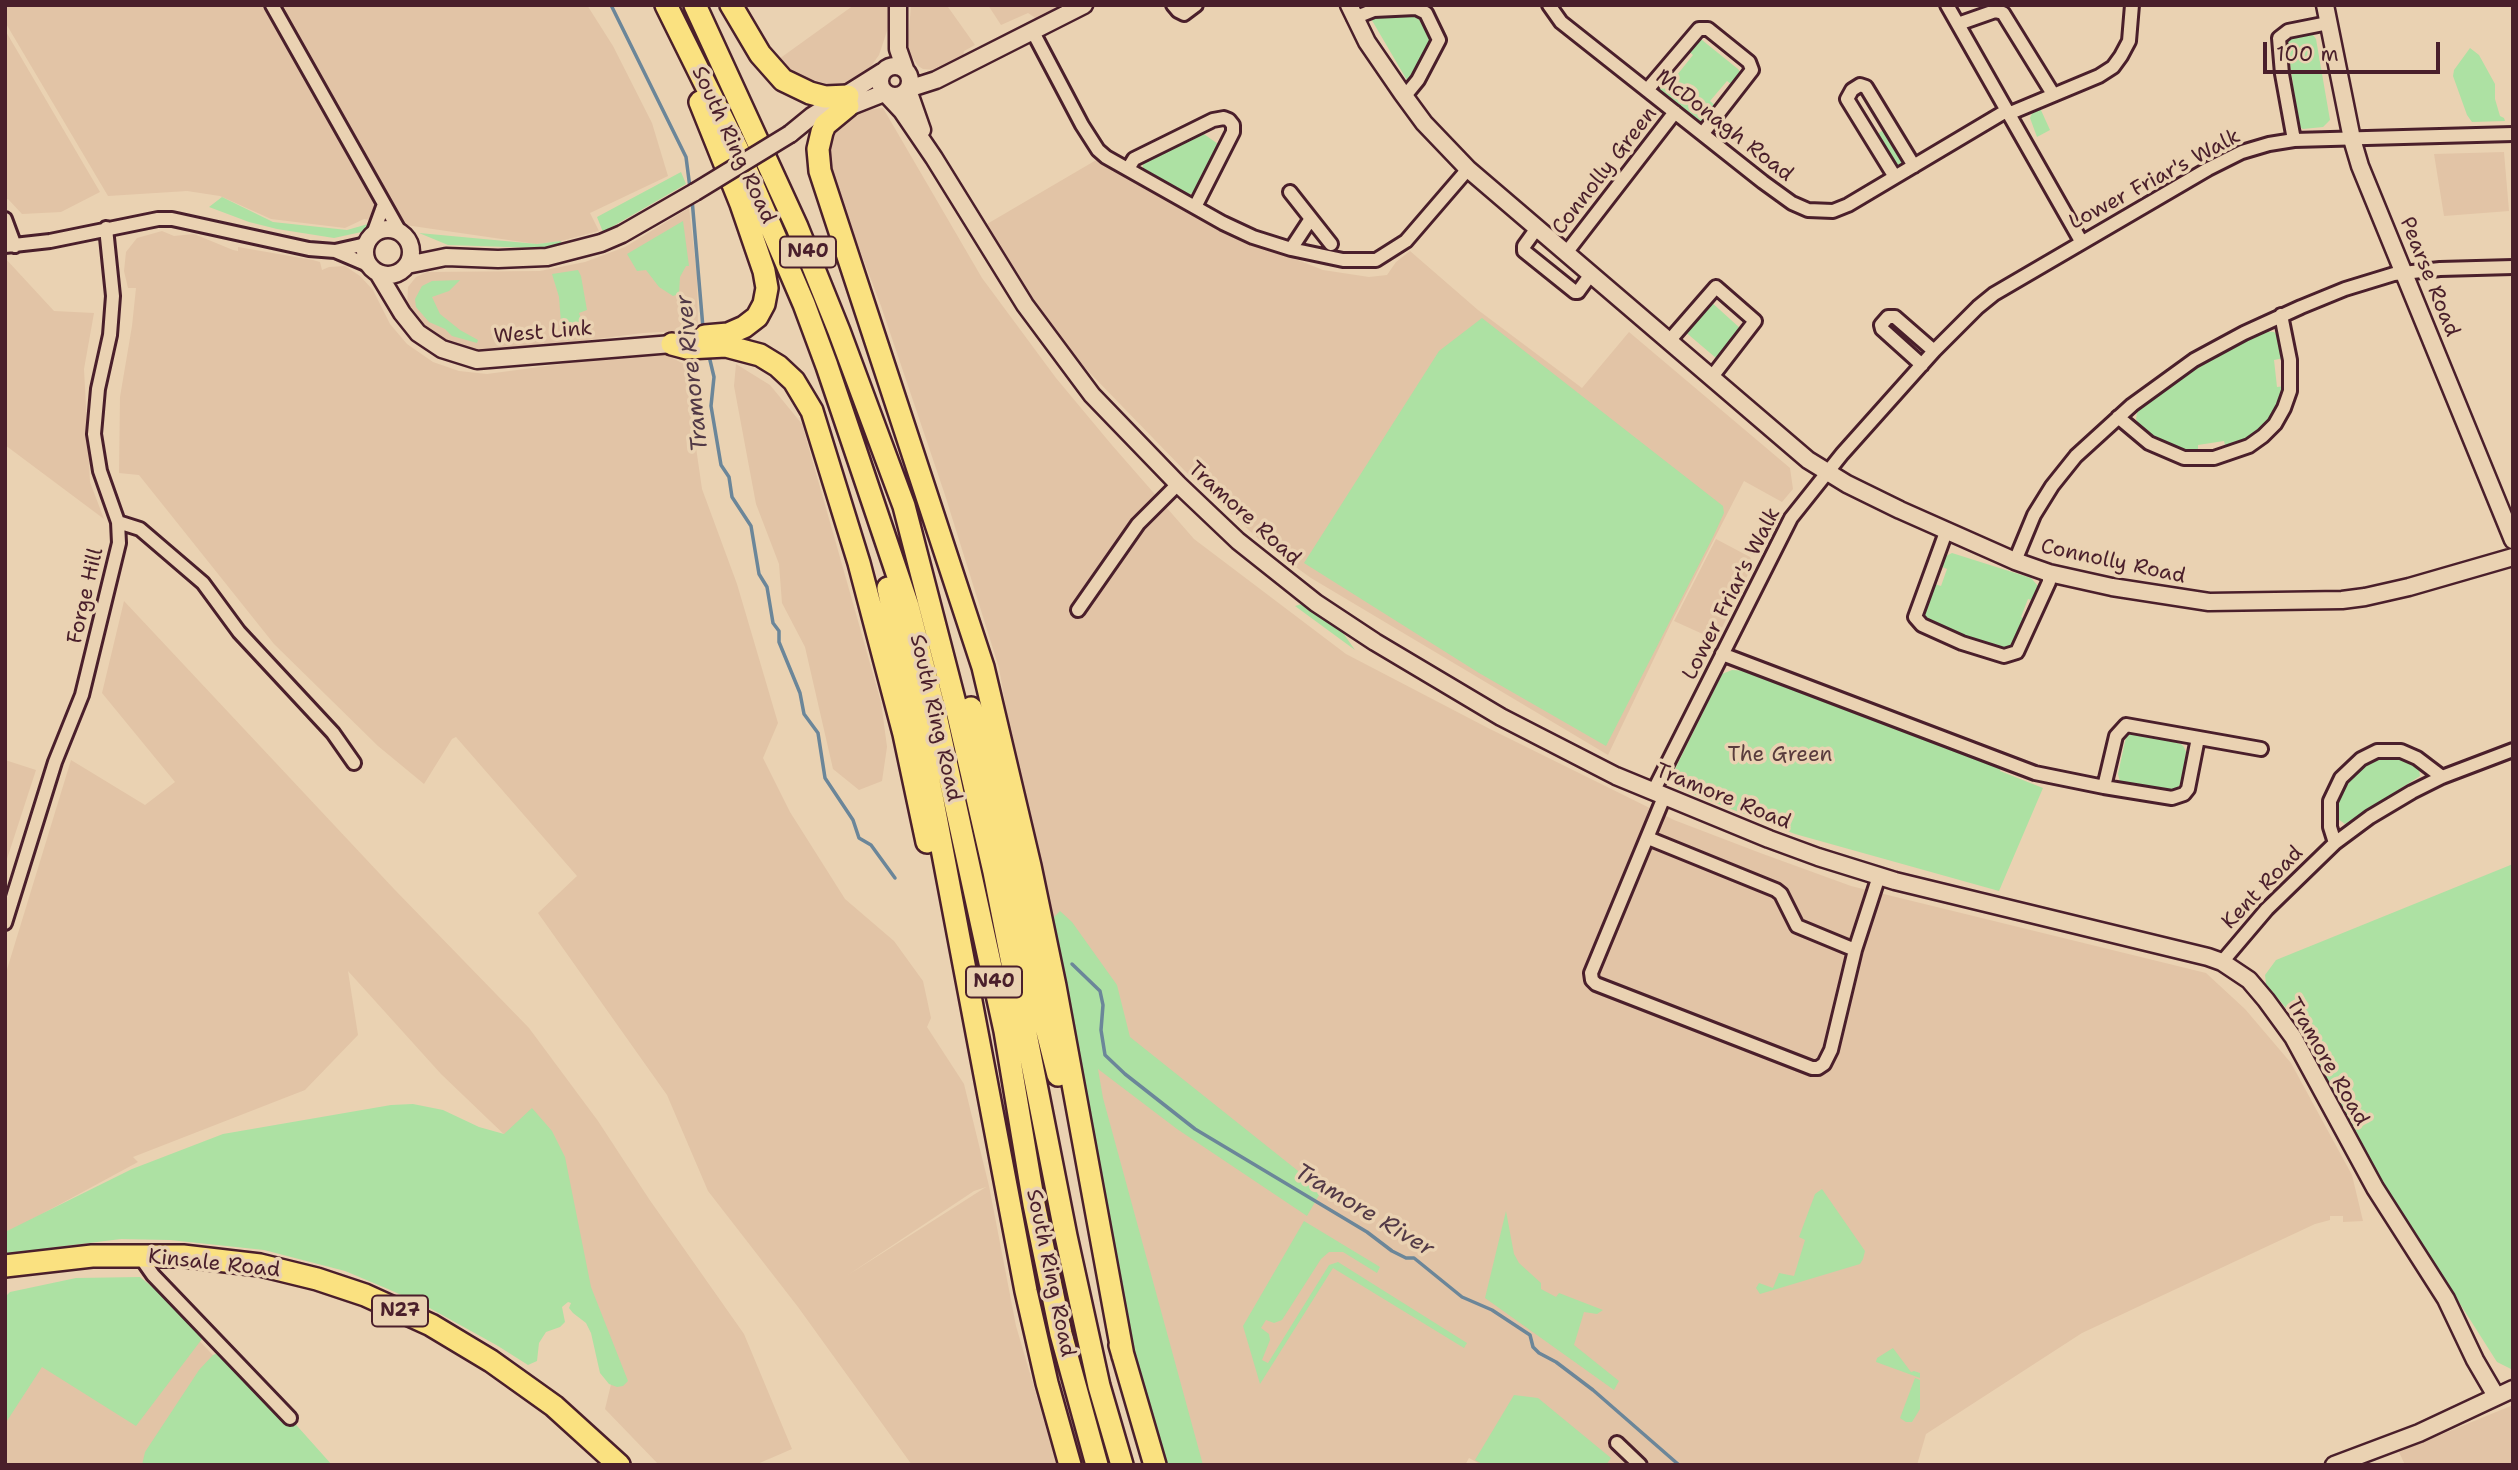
<!DOCTYPE html>
<style>
body{margin:0}
#map{position:relative;width:2518px;height:1470px;overflow:hidden;background:#ead2b2;font-family:"Shantell Sans",sans-serif}
canvas{display:block}
.frame{position:absolute;inset:0;border:7px solid #4a1f2b;pointer-events:none}
.scale{position:absolute;left:2263px;top:42px;width:177px;height:32px;box-sizing:border-box;border:4px solid #4a1f2b;border-top:0;padding-left:9px;font-size:21px;line-height:24px;white-space:nowrap;color:#4a1f2b;-webkit-text-stroke:5px #ead2b2;paint-order:stroke}
</style>
<div id="map">
<canvas width="2518" height="1470"></canvas>
<div class="frame"></div>
<div class="scale">100 m</div>
</div>
<script>
const c = document.querySelector('canvas').getContext('2d');
c.lineJoin = 'round';
function fill(path, color) {
  c.fillStyle = color;
  c.fill(path, 'evenodd');
}
function poly(rows) {
  const path = new Path2D();
  for (const r of rows) {
    if (r.length === 3) {
      path.moveTo(r[0] + r[2], r[1]);
      path.arc(r[0], r[1], r[2], 0, 2 * Math.PI);
      continue;
    }
    path.moveTo(r[0], r[1]);
    for (let i = 2; i < r.length; i += 2) path.lineTo(r[i], r[i + 1]);
  }
  return path;
}
function trace(path, color, width, dash) {
  c.strokeStyle = color;
  c.lineWidth = width;
  c.lineCap = dash ? 'butt' : 'round';
  c.setLineDash(dash || []);
  c.stroke(path);
}
function label(font, color, halo, rows, align = 'center') {
  c.font = font + ' "Shantell Sans",sans-serif';
  c.lineWidth = 7;
  c.setLineDash([]);
  c.textBaseline = 'middle';
  c.strokeStyle = halo;
  c.fillStyle = color;
  for (const [text, x, y, turn = 0] of rows) {
    c.save();
    c.translate(x, y);
    c.rotate((+turn || 0) * Math.PI / 180);
    c.textAlign = isNaN(turn) ? turn : align;
    if (halo) c.strokeText(text, 0, 0);
    c.fillText(text, 0, 0);
    c.restore();
  }
}
fill(poly([
 [5,5,587,5,613,46,652,123,668,176,590,213,599,231,561,241,536,244,364,219,345,228,271,219,220,196,187,191,108,196,5,22],
 [854,5,888,5,888,28,879,55,869,69,854,81,836,86,814,80,798,75,779,59],
 [911,5,950,5,948,7,975,45,964,51,963,56,936,70,923,69,918,66,909,52,908,43],
 [988,5,1063,5,1037,19,1028,13,1001,25],
 [5,30,100,192,61,212,22,214,8,199,5,200],
 [883,108,982,278,1056,378,1111,444,1194,539,1346,654,1488,728,1674,820,1763,854,1851,886,2206,973,2245,1009,2291,1063,2352,1175,2363,1221,2343,1222,2343,1216,2330,1216,2330,1220,2315,1224,2082,1333,1926,1434,1917,1465,1482,1465,1469,1458,1465,1465,1185,1465,1024,811,999,668,945,495,881,306,825,158,829,138,839,123,863,110],
 [2504,152,2509,211,2444,216,2434,154],
 [1098,159,1222,230,1323,270,1369,277,1387,275,1396,262,1410,251,1478,310,1582,388,1629,332,1790,468,1793,489,1782,502,1744,481,1672,621,1608,755,1311,578,1265,545,1185,471,1055,337,1029,298,987,224],
 [689,208,697,274,698,330,643,333,493,352,466,352,449,345,419,327,407,309,408,287,416,277,427,272,540,271,585,262,625,247],
 [162,231,174,236,194,234,233,250,238,251,238,247,313,260,320,262,322,270,329,267,345,266,360,276,373,290,390,324,407,344,433,362,459,371,487,374,659,351,684,364,702,489,737,584,778,723,763,758,790,812,845,899,894,941,923,981,931,1018,927,1027,964,1084,989,1186,1016,1326,1057,1465,912,1465,798,1307,708,1191,667,1095,538,913,577,876,456,737,452,739,424,784,378,746,274,644,139,475,119,473,120,397,132,326,136,288,128,288,124,271,126,252,137,238],
 [986,1187,848,1275,974,1191],
 [5,258,54,311,94,313,84,369,90,482,104,519,5,445],
 [736,364,770,385,802,424,824,501,881,702,887,747,882,781,859,790,833,769,805,647,782,603,779,564,756,504,734,386],
 [1716,539,1750,557,1753,564,1716,640,1674,621],
 [124,601,395,890,529,1028,598,1121,649,1199,744,1334,792,1449,755,1465,659,1465,605,1409,614,1372,512,1142,441,1074,348,971,358,1035,305,1090,133,1157,138,1162,5,1234,5,976,71,760,145,805,175,782,102,693],
 [5,760,36,770,5,865],
 [164,1303,316,1465,5,1465,5,1322],
 [2513,1405,2513,1465,2405,1465,2399,1452]
]), '#e2c4a6');
fill(poly([
 [1416,13,1432,44,1419,71,1408,82,1370,17,1371,14],
 [2311,32,2316,39,2330,120,2323,127,2303,129,2296,125,2289,89,2293,84,2287,41,2289,36],
 [1696,40,1702,40,1738,69,1742,74,1734,86,1727,81,1710,101,1718,108,1702,123,1696,121,1661,93,1657,87,1670,70,1677,75,1693,55,1686,49],
 [2470,48,2479,55,2495,84,2495,99,2500,116,2504,118,2505,121,2472,122,2467,115,2453,76,2454,70],
 [2040,108,2050,130,2037,137,2030,118,2033,111],
 [1888,127,1906,157,1904,162,1898,166,1895,166,1874,136],
 [1201,132,1221,146,1197,193,1187,194,1143,168,1143,161],
 [681,172,686,184,603,232,597,217],
 [222,197,273,222,347,230,368,224,366,231,334,238,277,229,249,222,209,207],
 [683,221,689,266,686,266,680,277,679,294,673,296,659,287,646,270,637,271,627,254],
 [419,233,537,244,561,241,562,246,537,248,448,245],
 [578,270,581,276,587,310,579,313,583,325,568,340,562,336,559,297,552,274],
 [460,280,449,291,432,297,440,314,460,330,478,340,477,343,452,336,445,329,429,322,416,307,415,299,422,286,432,281],
 [1709,300,1741,329,1716,358,1683,330],
 [1482,318,1723,506,1724,513,1713,537,1606,746,1479,673,1304,563,1439,351],
 [2261,331,2274,332,2279,337,2284,358,2274,360,2277,387,2286,386,2279,408,2269,423,2248,442,2226,450,2224,441,2198,445,2198,454,2192,453,2171,448,2140,427,2136,419,2137,413,2144,403,2191,370,2237,341],
 [1952,553,2031,578,2038,586,2035,601,2028,599,2021,617,2027,620,2016,643,2008,649,2002,650,1927,622,1923,617,1921,612,1931,583,1941,586,1947,569,1938,565,1942,558],
 [1302,604,1341,630,1355,650,1295,606],
 [1732,670,1748,671,2001,767,2000,771,2043,788,1999,891,1795,834,1675,787,1671,777,1722,674],
 [2133,732,2181,744,2184,747,2186,752,2182,781,2178,787,2172,790,2120,782,2118,774,2126,737],
 [2398,755,2418,764,2420,776,2345,824,2338,819,2335,799,2338,791,2355,769,2375,757],
 [2513,864,2513,1370,2497,1362,2375,1170,2295,1019,2266,984,2265,975,2276,960],
 [1060,911,1072,922,1117,985,1130,1037,1322,1190,1307,1216,1177,1129,1098,1069,1103,1098,1203,1465,1166,1465,1138,1369,1049,922],
 [413,1104,443,1110,479,1127,504,1134,532,1108,552,1131,565,1157,591,1287,628,1381,623,1386,617,1387,609,1384,600,1373,591,1333,586,1323,573,1313,569,1308,571,1303,568,1302,562,1307,565,1322,560,1327,546,1332,539,1343,537,1361,528,1365,498,1346,426,1306,388,1289,345,1271,264,1250,170,1240,121,1239,49,1248,5,1256,5,1232,132,1169,223,1134,391,1105],
 [1822,1189,1865,1251,1863,1259,1860,1264,1760,1294,1756,1288,1759,1283,1773,1288,1779,1273,1794,1276,1805,1240,1799,1237,1815,1194],
 [1506,1211,1514,1254,1519,1263,1541,1283,1541,1289,1556,1297,1559,1293,1603,1310,1597,1314,1584,1312,1574,1345,1619,1381,1614,1390,1485,1298],
 [1304,1221,1380,1267,1377,1273,1343,1252,1329,1252,1321,1259,1282,1320,1274,1323,1266,1320,1261,1328,1269,1334,1270,1340,1262,1360,1268,1363,1329,1265,1338,1262,1467,1343,1464,1348,1333,1268,1260,1384,1243,1326],
 [140,1277,170,1301,205,1335,136,1426,42,1367,5,1424,5,1297,10,1292,76,1278],
 [1893,1348,1911,1372,1914,1371,1920,1373,1920,1378,1876,1362,1877,1358],
 [225,1350,290,1418,332,1465,142,1465,145,1452,199,1370,213,1355],
 [1915,1378,1920,1380,1920,1409,1912,1422,1906,1422,1900,1418],
 [1514,1395,1538,1398,1611,1458,1606,1465,1484,1465,1475,1460]
]), '#ade1a3');
trace(poly([
 [611,5,686,157,690,188],
 [692,199,703,328],
 [709,356,714,377,711,406,721,465,729,477,732,497,751,526,759,574,767,587,773,623,779,631,779,642,800,693,804,714,818,733,825,778,853,820,859,838,871,845,895,878],
 [1072,964,1100,991,1103,1005,1101,1030,1105,1055,1125,1074,1195,1129,1367,1232,1392,1251,1406,1258,1414,1258,1462,1297,1492,1310,1530,1335,1533,1347,1539,1353,1556,1362,1593,1390,1679,1465]
]), '#6b8699', 3.5);
const minor = poly([
 [272,5,400,232],
 [1173,5,1178,11,1184,14,1196,5],
 [1549,5,1561,22,1763,182,1792,203,1808,210,1833,211,1848,205,2006,111],
 [1947,5,2081,241],
 [1354,18,1374,10,1416,8,1426,13,1439,40,1418,80,1409,91,1402,93],
 [1958,24,1995,11,2003,13,2053,94],
 [1033,32,1082,125,1098,150,1106,157,1223,223,1253,237,1291,249,1343,260,1376,260,1406,241,1468,169],
 [1647,90,1699,29,1708,29,1749,62,1752,70,1703,133],
 [2008,114,2099,76,2113,67,2121,56,2129,41,2132,5],
 [2294,140,2282,74,2279,38,2288,31,2328,23],
 [1128,169,1134,159,1213,120,1224,118,1229,120,1233,125,1233,132,1195,207],
 [1895,177,1847,99,1852,90,1860,85,1866,87,1914,166],
 [1290,192,1331,244],
 [5,219,15,246],
 [1537,228,1524,246,1524,251,1575,292,1578,292,1591,274],
 [373,234,384,204],
 [5,246,50,241,158,219,172,219,309,249,335,251,366,244],
 [1291,249,1310,220],
 [335,251,368,265],
 [1566,253,1675,112],
 [1669,341,1716,287,1755,321,1711,378],
 [1922,365,1882,329,1881,325,1888,317,1895,317,1934,351],
 [2118,417,2149,443,2184,458,2214,458,2249,446,2263,436,2275,424,2284,408,2290,391,2290,360,2281,315],
 [118,522,140,529,203,583,239,632,333,733,354,763],
 [1946,532,1915,617,1922,625,1962,643,2004,656,2017,652,2049,582,2049,573],
 [2015,561,2034,515,2052,486,2076,456,2132,405,2194,360,2244,333,2301,307,2345,289,2394,274,2440,269,2513,267],
 [1078,610,1138,524,1178,484],
 [1722,654,2035,773,2104,787,2172,798,2184,794,2188,789,2198,738],
 [2104,787,2116,736,2126,725,2261,749],
 [1653,792,1791,518,1842,454,1934,351,1978,307,1994,294,2208,169,2242,152,2269,144,2294,140,2513,134],
 [1664,797,1591,973,1592,980,1596,984,1812,1068,1818,1068,1824,1064,1831,1050,1855,950],
 [1648,838,1776,890,1781,894,1797,926,1855,950,1879,876],
 [2335,843,2330,827,2330,801,2341,778,2361,759,2377,751,2401,751,2417,758,2442,777],
 [5,923,55,762,82,695,119,543,118,522,100,471,94,434,98,389,110,335,113,296,106,228],
 [2222,962,2267,909,2335,843,2370,817,2412,792,2442,777,2513,750],
 [139,1255,153,1275,290,1418],
 [1617,1443,1640,1465]
]);
const tertiary = poly([
 [898,5,898,49,905,69],
 [1349,5,1367,42,1402,93,1424,123,1468,169,1808,460,1847,484,1900,510,2015,561,2049,573,2112,587,2209,602,2342,600,2365,597,2409,587,2513,557],
 [2325,5,2352,139,2360,166,2513,540],
 [895,81,15],
 [908,89,936,80,1084,5],
 [908,90,922,130],
 [887,95,902,111,934,158,1025,305,1092,395,1178,484,1238,541,1316,603,1375,642,1501,717,1616,776,1769,839,1818,857,1895,881,2208,957,2222,962,2249,980,2266,1000,2293,1037,2375,1188,2446,1299,2475,1360,2496,1396],
 [841,110,884,93],
 [790,134,812,116,882,72],
 [388,252,23],
 [407,265,446,257,498,259,547,257,601,243,622,234,695,192],
 [378,273,402,313,418,333,442,349,477,360,672,344],
 [2334,1465,2419,1433,2513,1389]
]);
const trunk = poly([
 [666,5,737,148,804,304,827,366,908,606,935,711,1005,1031,1034,1204,1061,1334,1097,1465],
 [695,5,797,227,839,331,904,506,958,715,994,872,1066,1236,1099,1386,1122,1465],
 [731,5,760,54,783,80,810,93,825,97,848,96],
 [700,102,741,204,764,271,767,288,764,304,757,317,744,327,728,334,705,336],
 [848,106,825,125,822,132,818,149,820,171,983,667,1030,866,1055,986,1123,1356],
 [672,344,687,348,726,346,760,355,778,366,794,381,812,411,859,563,904,734,927,842],
 [888,588,933,801,1026,1291,1047,1383,1070,1465],
 [971,708,993,789,1028,956,1058,1075],
 [5,1266,92,1256,183,1256,260,1265,317,1279,365,1295,431,1325,491,1361,554,1406,619,1465],
 [1120,1345,1155,1465]
]);
trace(minor, '#4a1f2b', 18);
trace(tertiary, '#4a1f2b', 21);
trace(trunk, '#4a1f2b', 26);
trace(minor, '#ead2b2', 12);
trace(tertiary, '#ead2b2', 16);
trace(trunk, '#fae180', 21);
const tertiaryBridge = poly([
 [695,192,790,134]
]);
trace(tertiaryBridge, '#4a1f2b', 21, []);
trace(tertiaryBridge, '#ead2b2', 16);
for (const [x, y, w] of [
 [808,252,56],
 [994,982,56],
 [400,1311,56]
]) {
  const box = new Path2D();
  box.roundRect(x - w / 2, y - 15.5, w, 31, 5);
  c.fillStyle = '#ead2b2';
  c.fill(box);
  trace(box, '#4a1f2b', 2);
}
label('bold 19px', '#4a1f2b', null, [
 ["N40",808,252],
 ["N40",994,982],
 ["N27",400,1311]
]);
label('21px', '#4a1f2b', '#ead2b2', [
 ["McDonagh Road",1724,126,38],
 ["South Ring Road",733,145,65],
 ["Connolly Green",1605,171,-52],
 ["Lower Friar's Walk",2155,180,-28],
 ["Pearse Road",2429,277,68],
 ["West Link",543,333,-5],
 ["Tramore Road",1244,514,42],
 ["Connolly Road",2113,562,12],
 ["Lower Friar's Walk",1732,594,-63],
 ["Forge Hill",86,596,-77],
 ["South Ring Road",935,718,77],
 ["Tramore Road",1723,797,22],
 ["Kent Road",2263,888,-46],
 ["Tramore Road",2327,1062,60],
 ["Kinsale Road",214,1264,6],
 ["South Ring Road",1050,1273,78]
]);
label('21px', '#593c3d', '#ead2b2', [
 ["The Green",1780,756]
]);
label('italic 23px', '#523946', '#ead2b2', [
 ["Tramore River",693,373,-96],
 ["Tramore River",1364,1211,31]
]);
</script>
